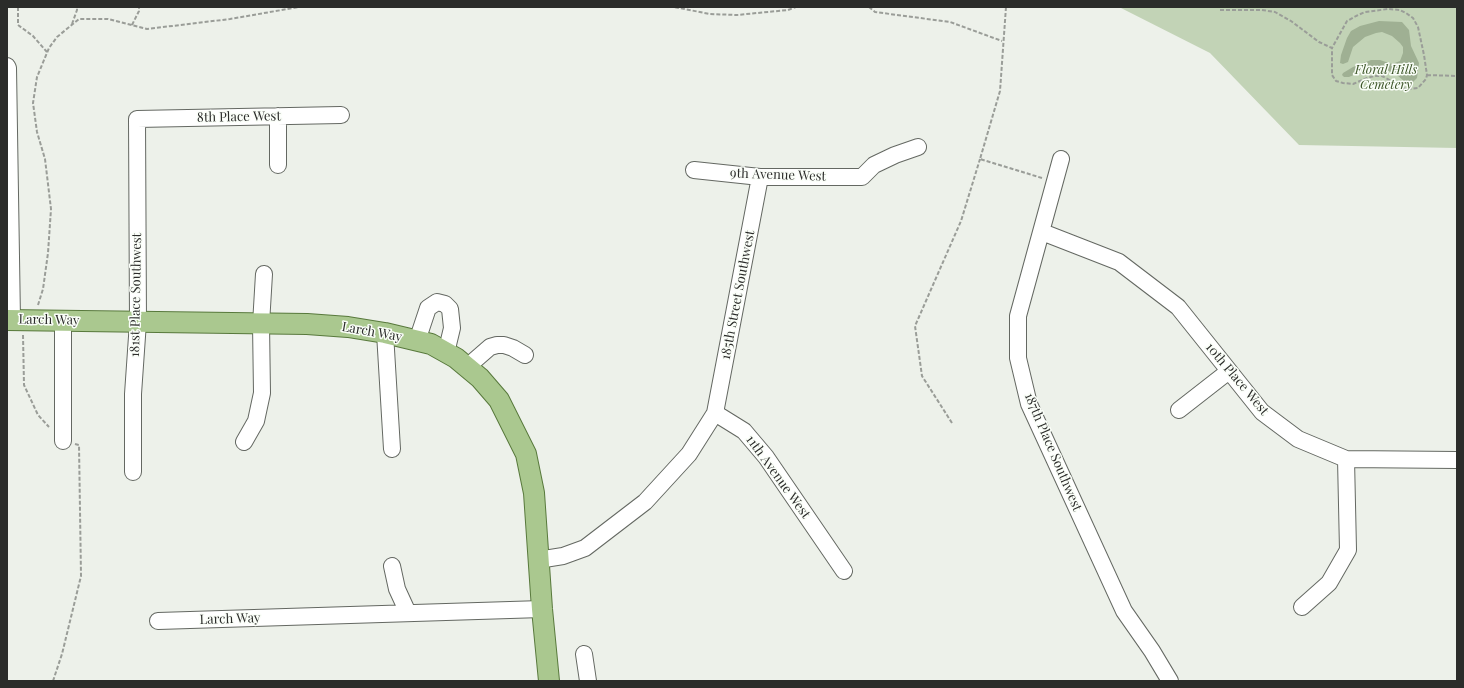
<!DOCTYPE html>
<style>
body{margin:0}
#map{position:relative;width:1464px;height:688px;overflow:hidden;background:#edf1ea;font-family:"Playfair Display",serif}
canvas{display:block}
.frame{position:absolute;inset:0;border:8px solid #2b2c2a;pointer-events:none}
</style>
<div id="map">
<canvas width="1464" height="688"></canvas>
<div class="frame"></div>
</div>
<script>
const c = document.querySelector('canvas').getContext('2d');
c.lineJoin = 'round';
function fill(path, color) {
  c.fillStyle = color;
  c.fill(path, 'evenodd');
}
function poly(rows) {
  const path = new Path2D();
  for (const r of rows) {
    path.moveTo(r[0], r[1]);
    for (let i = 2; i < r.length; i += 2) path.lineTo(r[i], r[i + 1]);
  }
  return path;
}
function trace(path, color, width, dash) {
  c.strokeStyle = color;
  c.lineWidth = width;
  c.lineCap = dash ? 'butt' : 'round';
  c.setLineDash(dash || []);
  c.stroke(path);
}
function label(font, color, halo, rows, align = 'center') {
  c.font = font + ' "Playfair Display",serif';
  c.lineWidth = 3;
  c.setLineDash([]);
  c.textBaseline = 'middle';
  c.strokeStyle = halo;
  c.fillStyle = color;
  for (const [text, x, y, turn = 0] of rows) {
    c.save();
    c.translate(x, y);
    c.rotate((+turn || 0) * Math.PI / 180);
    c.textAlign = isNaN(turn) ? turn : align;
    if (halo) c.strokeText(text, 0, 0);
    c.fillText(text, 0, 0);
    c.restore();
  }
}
fill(poly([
 [1119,7,1457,7,1457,148,1299,145,1210,53]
]), '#c2d3b6');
fill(poly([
 [1379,21,1402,22,1409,30,1411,46,1419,63,1417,78,1413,82,1405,82,1397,75,1378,66,1365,70,1349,77,1344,77,1342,75,1343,73,1353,67,1371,60,1380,60,1392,64,1400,61,1403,53,1403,47,1400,43,1392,36,1382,32,1376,33,1365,37,1353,47,1348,62,1343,64,1340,63,1341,55,1347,38,1351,31,1360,26]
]), '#9fb093');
const minor = poly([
 [7,66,8,68,12,320],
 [1061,159,1018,316,1018,358,1029,404,1124,611,1152,651,1170,681],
 [278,165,278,116],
 [694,170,760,177,862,177,874,165,895,155,918,147],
 [1042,232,1119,262,1178,307,1262,412,1298,439,1346,459,1457,460],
 [63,320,63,441],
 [385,333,392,449],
 [417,341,428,308,437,302,445,304,450,309,452,328,446,353],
 [467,367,490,347,497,345,504,345,513,348,525,355],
 [1179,410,1229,371],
 [715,413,744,431,766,457,844,571],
 [244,442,256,421,262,393,261,324,264,274],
 [133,472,133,394,138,322,137,119,341,115],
 [538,560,563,556,585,548,645,502,689,454,715,413,760,177],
 [392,566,397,589,408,613],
 [1302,607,1329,583,1348,550,1346,459],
 [158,621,542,609],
 [584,654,588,681]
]);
const major = poly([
 [7,320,307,324,348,327,385,333,431,344,456,358,480,378,499,400,526,454,534,493,542,609,549,681]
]);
trace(minor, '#646862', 18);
trace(major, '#58793c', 22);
trace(poly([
 [18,7,18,25,33,36,47,52],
 [554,7,586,7],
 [663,7,674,7,710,14,737,15,788,10,796,7],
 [869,7,875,12,950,22,1002,41],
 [1006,7,1000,91,980,159,1042,178],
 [1220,10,1262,10,1275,12,1291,21,1319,42,1332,48,1332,75,1336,81,1343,83,1353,84,1367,78,1374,76,1382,76,1393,82,1401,88,1408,89,1418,88,1426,79,1427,75,1424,55,1418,27,1413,18,1406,13,1400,10,1388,9,1365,12,1356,16,1347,21,1332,48],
 [72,24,77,10,77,7],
 [132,25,139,11,139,7],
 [1427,75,1457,76],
 [38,305,43,289,48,253,51,209,45,159,37,132,33,103,37,77,49,48,57,37,79,19,108,19,147,29,230,19,299,7],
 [23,335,24,385,38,415,49,427],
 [952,423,922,376,915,326,961,221,980,159],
 [53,681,62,654,81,576,79,445,75,444]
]), '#9a9d98', 2, [4, 2]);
trace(minor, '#fff', 16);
trace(major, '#aac88f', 20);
label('italic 13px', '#3e572a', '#fafef8', [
 ["Floral Hills",1386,70],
 ["Cemetery",1386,85]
]);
label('13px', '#2b2c2a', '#fafef8', [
 ["8th Place West",239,117,-1],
 ["9th Avenue West",778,175,2],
 ["181st Place Southwest",136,295,-89],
 ["185th Street Southwest",738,295,-79],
 ["Larch Way",49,320,1],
 ["Larch Way",372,332,10],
 ["10th Place West",1237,379,50],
 ["187th Place Southwest",1053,452,67],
 ["11th Avenue West",778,477,54],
 ["Larch Way",230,619,-2]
]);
</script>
